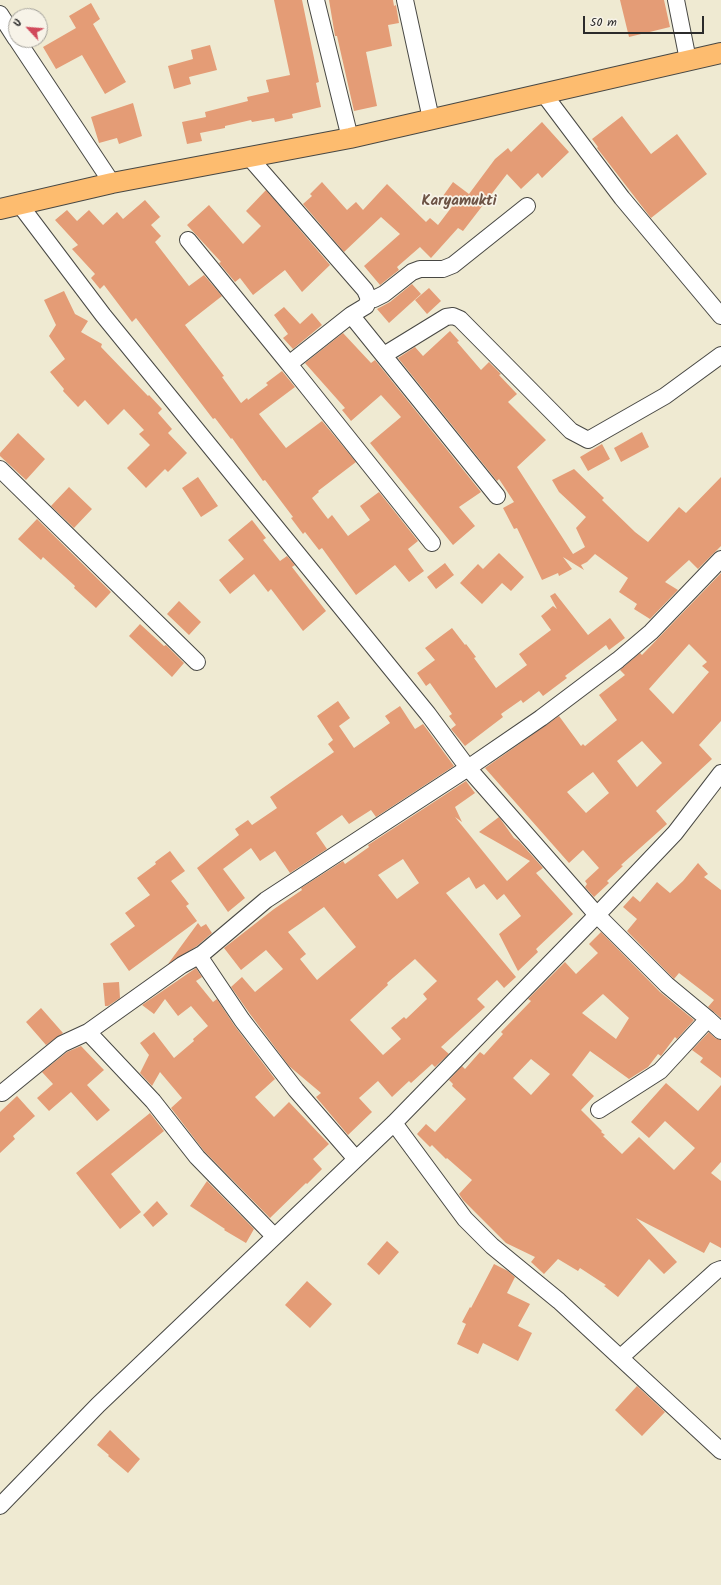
<!DOCTYPE html>
<style>
body{margin:0}
#map{position:relative;width:721px;height:1585px;overflow:hidden;background:#efead2;font-family:Kalam,sans-serif}
canvas{display:block}
.north{position:absolute;left:8px;top:8px;width:40px;height:40px;box-sizing:border-box;background:#f7f3e8;border:1px solid #a5a39c;border-radius:50%;rotate:296deg;font-size:11px;font-weight:700;line-height:16px;text-align:center;color:#2b2b2b}
.north::after{content:'';display:block;margin:auto;width:14px;height:18px;background:#d1495b;clip-path:polygon(50% 0,100% 100%,50% 72%,0 100%)}
.scale{position:absolute;left:583px;top:16px;width:121px;height:18px;box-sizing:border-box;border:2px solid #2b2b2b;border-top:0;padding-left:5px;font-size:12px;line-height:14px;white-space:nowrap;color:#2b2b2b;-webkit-text-stroke:3px #f7f3e8;paint-order:stroke}
</style>
<div id="map">
<canvas width="721" height="1585"></canvas>
<div class="north">U</div>
<div class="scale">50 m</div>
</div>
<script>
const c = document.querySelector('canvas').getContext('2d');
c.lineJoin = 'round';
function fill(path, color) {
  c.fillStyle = color;
  c.fill(path, 'evenodd');
}
function poly(rows) {
  const path = new Path2D();
  for (const r of rows) {
    path.moveTo(r[0], r[1]);
    for (let i = 2; i < r.length; i += 2) path.lineTo(r[i], r[i + 1]);
  }
  return path;
}
function trace(path, color, width, dash) {
  c.strokeStyle = color;
  c.lineWidth = width;
  c.lineCap = dash ? 'butt' : 'round';
  c.setLineDash(dash || []);
  c.stroke(path);
}
function label(font, color, halo, rows, align = 'center') {
  c.font = font + ' Kalam,sans-serif';
  c.lineWidth = 3.5;
  c.setLineDash([]);
  c.textBaseline = 'middle';
  c.strokeStyle = halo;
  c.fillStyle = color;
  for (const [text, x, y, turn = 0] of rows) {
    c.save();
    c.translate(x, y);
    c.rotate((+turn || 0) * Math.PI / 180);
    c.textAlign = isNaN(turn) ? turn : align;
    if (halo) c.strokeText(text, 0, 0);
    c.fillText(text, 0, 0);
    c.restore();
  }
}
fill(poly([
 [274,0,302,0,319,82,316,83,321,107,292,114,293,118,275,122,274,118,252,122,251,120,225,126,225,128,200,133,202,141,187,144,182,122,206,117,205,112,248,101,247,97,269,92,266,80,290,75],
 [329,0,393,0,394,6,396,5,399,23,388,25,392,46,366,52,377,106,354,111,337,36,335,36],
 [620,0,664,0,670,27,629,37],
 [91,3,100,19,93,24,126,82,105,94,82,55,56,69,43,47,76,28,69,16],
 [210,45,217,70,189,77,191,84,174,89,168,66,193,59,191,50],
 [133,103,142,136,119,144,117,138,99,143,91,117],
 [622,116,651,154,677,134,707,174,651,218,597,148,598,147,592,139],
 [542,122,569,152,542,178,538,173,521,189,507,174,463,231,458,228,431,258,420,247,397,267,399,270,380,285,364,266,400,234,381,217,344,252,303,204,312,196,310,194,322,182,347,210,356,202,363,210,387,184,426,222,430,218,438,225,454,204,443,196,453,182,469,194,495,159,508,148,511,152],
 [266,190,330,265,302,292,285,270,253,295,240,278,235,282,219,263,221,262,187,225,209,205,243,244,261,226,246,211],
 [145,200,160,217,151,225,161,236,155,242,189,286,204,275,222,296,185,325,224,376,222,377,241,403,247,398,248,400,268,385,266,383,282,371,295,387,259,414,286,448,322,421,356,462,318,491,319,492,312,498,328,519,332,515,348,536,370,520,360,506,379,492,418,541,408,549,424,571,409,582,395,565,356,595,322,548,319,550,305,532,303,534,291,518,293,517,265,480,263,481,232,438,231,439,215,418,213,419,136,318,132,322,104,285,100,289,91,278,95,274,72,249,78,245,55,220,67,210,77,221,89,210,103,225,117,212,123,219],
 [412,284,421,294,389,323,377,309,390,302],
 [429,288,441,301,427,314,415,300],
 [64,291,75,314,88,321,81,332,102,344,101,347,148,396,149,395,162,409,158,413,172,429,168,433,187,453,168,472,165,469,146,488,127,468,150,445,139,434,144,430,124,409,108,425,85,400,78,407,63,391,64,389,50,372,65,359,49,336,56,325,44,300],
 [284,307,300,324,312,313,322,325,293,349,283,338,288,334,274,315],
 [450,331,459,341,457,342,481,370,489,362,501,374,499,375,517,394,508,402,546,440,517,467,573,554,585,547,576,528,586,517,559,492,552,480,574,469,604,498,602,500,635,532,648,542,679,507,686,513,721,477,721,546,698,569,689,560,665,582,678,590,650,619,634,609,637,604,619,592,628,578,595,554,587,562,581,565,584,570,563,557,572,569,559,576,558,573,542,580,517,528,514,529,503,508,514,502,499,479,497,481,398,358,415,347,423,356],
 [343,333,371,363,375,360,481,492,459,507,475,526,453,545,370,443,401,417,381,395,351,421,342,410,345,408,305,363],
 [642,432,649,447,621,462,614,448],
 [18,433,45,459,26,480,0,456,0,453],
 [602,444,610,459,588,471,580,457],
 [198,477,218,506,201,517,182,488],
 [69,487,92,509,74,528,51,506],
 [37,519,111,592,96,608,74,588,75,586,43,557,41,560,18,539],
 [252,520,266,538,263,540,280,561,287,556,295,565,292,567,326,611,303,631,271,589,268,592,254,574,230,594,219,580,244,559,228,540],
 [499,553,524,577,511,591,502,583,482,604,460,583,478,564,483,569],
 [445,563,454,575,436,589,427,577],
 [721,573,721,721,699,745,712,759,656,811,667,824,621,865,623,866,607,881,609,883,594,897,585,887,587,884,585,881,599,868,583,850,569,863,485,768,559,716,581,746,583,744,585,746,617,720,599,695,625,675,620,670,640,653,642,655],
 [689,644,707,662,702,666,709,672,673,714,649,689],
 [642,741,662,763,637,787,617,761],
 [593,772,609,793,586,813,567,792],
 [555,593,588,635,610,618,625,638,609,650,606,645,565,676,567,678,543,696,539,691,523,703,521,700,501,714,503,717,465,746,451,729,456,725,449,716,452,714,430,683,426,686,417,673,435,660,425,648,452,628,465,645,466,644,476,657,474,658,496,688,527,665,519,654,551,630,541,616,553,606,557,609,550,596],
 [179,601,201,622,189,635,167,614],
 [140,624,164,646,166,645,184,663,172,677,129,636],
 [338,701,350,718,339,726,354,748,390,723,385,716,400,706,415,729,423,724,454,766,376,817,371,810,349,824,342,815,316,833,327,849,290,873,275,851,260,861,251,848,223,869,245,898,228,912,197,868,239,835,235,829,248,820,252,825,277,808,270,797,334,752,328,744,333,740,317,716],
 [466,781,475,793,455,807,462,822,455,817,507,881,530,861,479,832,499,817,514,838,519,841,543,868,536,873,573,914,536,949,538,952,518,971,499,934,521,916,504,894,497,900,484,884,476,889,469,877,446,893,516,977,504,988,497,980,477,999,485,1007,441,1047,449,1054,435,1067,432,1064,411,1083,409,1081,392,1097,378,1081,359,1098,372,1112,348,1135,316,1097,321,1093,289,1066,250,1014,231,987,242,977,255,992,283,969,266,950,241,970,224,948,274,909,302,890,301,888,343,861,345,864,369,847,368,845],
 [403,859,419,883,397,899,378,875],
 [324,907,356,947,317,980,300,959,306,954,288,932],
 [415,959,437,981,423,994,427,999,406,1019,404,1017,391,1028,401,1039,383,1055,350,1020,388,985,387,983],
 [170,851,185,871,171,881,189,904,186,906,197,921,129,971,110,944,135,926,125,913,150,895,137,878,156,864,155,862],
 [698,863,708,874,704,877,721,890,721,1018,708,1007,714,1000,679,973,674,979,627,931,637,919,623,907,633,896,640,902,657,882,670,893,683,881],
 [198,923,201,927,206,924,212,933,197,946,168,964],
 [601,932,660,992,694,1020,677,1039,675,1037,661,1056,658,1054,648,1067,629,1079,590,1051,572,1075,594,1096,581,1110,602,1131,601,1132,605,1135,603,1136,622,1154,639,1137,674,1170,695,1148,665,1121,649,1138,631,1122,666,1083,698,1111,721,1085,721,1162,711,1173,721,1181,721,1248,710,1242,704,1253,636,1218,677,1262,664,1274,649,1259,618,1297,604,1286,606,1285,580,1268,578,1271,558,1259,544,1274,531,1262,535,1257,506,1243,463,1200,459,1194,472,1180,447,1158,446,1159,432,1145,430,1147,417,1134,426,1124,435,1132,466,1099,452,1086,453,1084,449,1080,462,1066,465,1069,480,1052,484,1055,503,1034,501,1032,531,1001,528,999,565,962,576,974,598,953,589,944],
 [603,994,629,1018,616,1039,582,1013],
 [531,1059,550,1074,531,1095,513,1078],
 [196,968,202,977,196,981,213,1002,217,999,234,1025,275,1079,255,1097,274,1117,289,1102,329,1144,313,1159,322,1169,307,1184,306,1183,270,1218,204,1151,171,1108,182,1098,160,1072,152,1086,140,1073,149,1055,140,1043,154,1032,174,1058,194,1041,193,1039,208,1026,191,1006,178,1016,165,999,154,1014,142,1005],
 [119,982,120,998,108,1006,105,1006,103,983],
 [41,1008,63,1033,46,1045,26,1022],
 [709,1032,715,1038,721,1040,721,1078,700,1062,703,1058,692,1050],
 [81,1046,104,1070,87,1085,110,1110,97,1121,71,1092,49,1111,37,1098,53,1084,42,1072,67,1052],
 [17,1096,35,1116,13,1136,15,1139,0,1153,0,1112],
 [150,1113,164,1131,111,1174,141,1212,120,1229,76,1173],
 [207,1181,254,1229,246,1243,224,1230,225,1229,190,1206],
 [157,1201,168,1214,153,1227,143,1215],
 [387,1241,399,1252,379,1275,367,1264],
 [494,1264,508,1271,515,1277,507,1293,530,1304,518,1326,532,1333,518,1361,483,1343,478,1354,457,1344,466,1324,462,1322,470,1307,471,1308],
 [307,1281,332,1304,310,1328,285,1305],
 [637,1386,665,1412,642,1436,615,1410],
 [110,1430,140,1459,128,1473,108,1456,109,1455,97,1445]
]), '#e49c76');
const minor = poly([
 [316,0,350,138],
 [405,0,431,119],
 [676,0,688,60],
 [0,14,16,39],
 [17,40,112,183],
 [543,93,622,198,721,316],
 [249,157,365,290,369,299,366,306,351,315,497,496],
 [20,205,103,315,428,714,468,768,597,915,667,985,708,1019,660,1071,599,1110],
 [188,240,289,364],
 [369,299,374,299,384,294,412,272,420,269,443,269,453,265,527,206],
 [351,315,289,364,432,543],
 [384,355,446,317,453,316,460,319,571,431,588,440,665,396,721,355],
 [0,469,197,662],
 [199,956,242,1020,296,1090,356,1159],
 [708,1019,721,1031],
 [88,1032,153,1101,197,1157,274,1236],
 [2,1093,62,1044,88,1032,182,965,202,954,266,900,468,768,541,718,618,660,651,632,721,559],
 [394,1123,465,1219,492,1246,559,1301,721,1451],
 [621,1357,716,1271,721,1269],
 [0,1506,98,1405,394,1123,597,915,675,833,721,773]
]);
const major = poly([
 [0,209,112,183,350,138,721,53]
]);
trace(minor, '#484844', 18);
trace(major, '#484844', 22);
trace(minor, '#fff', 16);
trace(major, '#fdbc6f', 20);
label('bold 15px', '#6c5345', '#f7f3e8', [
 ["Karyamukti",459,202]
]);
</script>
